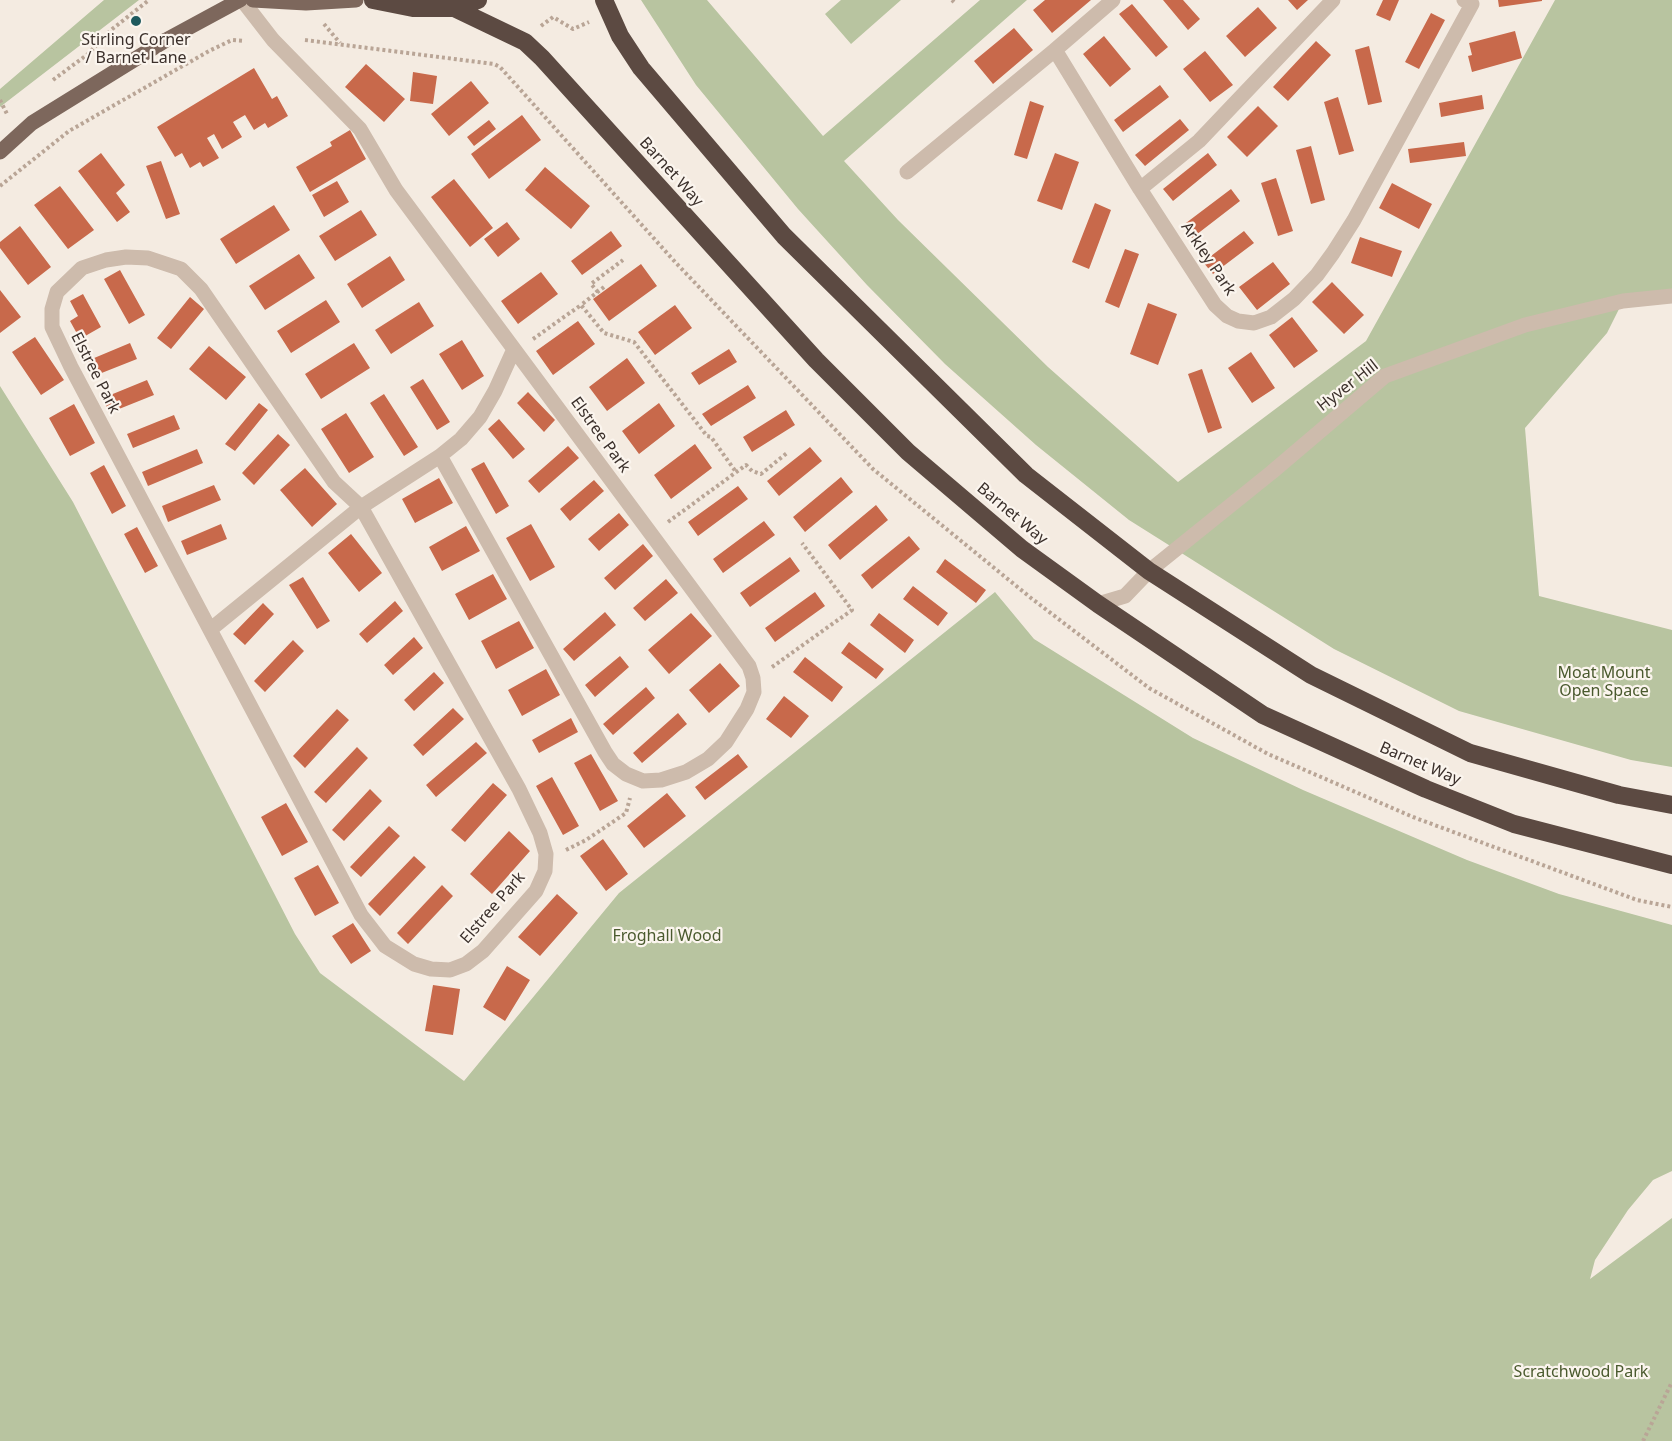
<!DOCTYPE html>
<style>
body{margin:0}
canvas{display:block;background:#f4ebe1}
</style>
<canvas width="1672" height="1441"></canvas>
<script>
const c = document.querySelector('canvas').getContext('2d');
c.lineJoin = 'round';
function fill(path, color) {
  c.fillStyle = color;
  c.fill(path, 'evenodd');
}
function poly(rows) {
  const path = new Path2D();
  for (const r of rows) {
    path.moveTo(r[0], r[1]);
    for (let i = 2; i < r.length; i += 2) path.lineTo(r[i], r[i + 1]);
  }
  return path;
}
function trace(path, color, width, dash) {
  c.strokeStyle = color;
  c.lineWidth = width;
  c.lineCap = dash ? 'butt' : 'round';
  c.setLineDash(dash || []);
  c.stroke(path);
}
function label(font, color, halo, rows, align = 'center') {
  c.font = font + ' "Noto Sans",sans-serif';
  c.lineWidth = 4.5;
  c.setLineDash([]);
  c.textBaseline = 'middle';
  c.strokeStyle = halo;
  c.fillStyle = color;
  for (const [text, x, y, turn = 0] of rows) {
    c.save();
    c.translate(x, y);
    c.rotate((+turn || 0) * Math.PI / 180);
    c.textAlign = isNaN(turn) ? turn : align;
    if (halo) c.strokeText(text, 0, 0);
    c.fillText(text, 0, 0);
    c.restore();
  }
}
fill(poly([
 [104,0,139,0,0,107,0,89],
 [641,0,707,0,823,136,980,0,1027,0,844,161,898,220,1048,367,1178,482,1366,341,1555,0,1672,0,1672,296,1623,301,1607,333,1525,428,1539,596,1672,630,1672,767,1631,760,1459,711,1334,649,1129,520,1036,445,945,364,867,285,798,209,696,85],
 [841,0,901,0,851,44,825,14],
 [0,386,73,502,295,934,320,973,464,1081,619,893,995,592,1034,639,1193,738,1303,790,1467,860,1559,894,1672,925,1672,1171,1653,1180,1628,1210,1595,1260,1590,1279,1672,1218,1672,1441,0,1441]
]), '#b8c4a0');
fill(poly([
 [1045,0,1091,0,1052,33,1033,10],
 [1163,0,1183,0,1200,19,1188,30],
 [1288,0,1308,0,1297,10],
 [1383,0,1399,0,1390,21,1376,15],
 [1498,0,1542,0,1542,1,1499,7],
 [1132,4,1168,47,1156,57,1119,14],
 [1258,7,1277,28,1245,57,1226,36],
 [1431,13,1445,20,1419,69,1405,62],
 [1014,28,1033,50,993,84,974,61],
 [1515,31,1522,58,1472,72,1468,56,1472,55,1469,43],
 [1104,36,1131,69,1110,87,1083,54],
 [1316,41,1331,55,1288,101,1273,87],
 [1369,46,1382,102,1368,105,1355,50],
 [1205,51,1233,85,1210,102,1183,69],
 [366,64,405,99,384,122,345,87],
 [254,68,272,99,277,96,288,116,268,128,265,123,254,130,245,115,233,122,242,137,222,149,214,134,207,138,219,158,203,167,200,162,190,168,182,153,175,157,157,127],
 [413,72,437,76,433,104,410,101],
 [471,81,489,103,449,136,431,114],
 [1160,85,1169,97,1123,132,1114,120],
 [1482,95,1484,109,1441,117,1439,103],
 [1338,97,1354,151,1339,155,1324,102],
 [1030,101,1044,106,1027,159,1014,155],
 [1258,106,1278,126,1247,157,1227,137],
 [522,115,541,140,489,179,471,154],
 [1180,119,1189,130,1145,166,1135,155],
 [489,120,496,129,474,146,467,137],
 [350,130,366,159,310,192,296,167,332,146,330,142],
 [1464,142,1466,156,1410,163,1408,149],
 [1311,146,1325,200,1311,204,1296,150],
 [101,153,125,185,116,193,130,212,117,222,78,171],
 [1055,153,1079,162,1062,210,1037,201],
 [1208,153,1217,165,1173,201,1163,189],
 [161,161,180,214,166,219,146,166],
 [545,167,590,206,571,229,525,190],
 [1276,178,1293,231,1278,236,1261,183],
 [454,179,493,228,470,247,431,197],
 [337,181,349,202,324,217,312,195],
 [1392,183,1432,204,1419,229,1379,208],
 [60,186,94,230,68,249,34,205],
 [1231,189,1240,201,1192,238,1182,226],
 [1095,203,1111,210,1089,269,1072,262],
 [274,205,290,230,236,264,220,239],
 [361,210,377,235,335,261,319,236],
 [507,222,520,239,498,257,484,239],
 [20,226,51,267,28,285,0,248,0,242],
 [611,231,622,246,582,275,571,261],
 [1244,231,1254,243,1213,274,1203,262],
 [1360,237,1402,251,1392,277,1351,263],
 [1125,249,1139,254,1119,308,1105,302],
 [299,254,315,278,265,310,249,286],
 [390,256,405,280,362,308,347,284],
 [1273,262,1290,284,1257,310,1239,287],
 [641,264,657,286,609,321,593,299],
 [120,270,145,315,129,324,104,279],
 [541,272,558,294,518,324,501,301],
 [1332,282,1364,315,1344,334,1312,302],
 [0,290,21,317,0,333],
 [83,294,101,327,80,339,70,321,78,316,70,301],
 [190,297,204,309,171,349,157,338],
 [326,300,340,322,291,353,277,331],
 [419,302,434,326,391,354,375,330],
 [1148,303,1177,314,1158,365,1130,354],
 [675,305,692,328,655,355,638,332],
 [1292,317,1318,351,1294,368,1269,335],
 [578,321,595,344,553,375,536,351],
 [35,337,64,380,41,395,12,352],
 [462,340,484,376,462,390,439,354],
 [130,343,137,359,94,376,87,361],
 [354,343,370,368,321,399,305,374],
 [209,346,246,377,226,400,189,369],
 [729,349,737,362,699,385,691,373],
 [1251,352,1275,388,1252,403,1228,368],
 [627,358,645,383,607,411,589,387],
 [1202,369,1222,428,1208,433,1188,374],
 [423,379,450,422,437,430,410,387],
 [147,380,154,395,109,413,103,398],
 [748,385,756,398,711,426,702,414],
 [528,392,555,420,544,432,517,403],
 [384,394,418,447,404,456,370,403],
 [259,403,268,410,235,451,225,444],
 [659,403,675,426,639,454,622,431],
 [74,404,95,443,70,456,49,418],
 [786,410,795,425,752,452,743,437],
 [346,413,374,457,349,473,321,429],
 [174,415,180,429,133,448,127,434],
 [499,419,525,449,513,459,488,429],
 [278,434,290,445,254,485,242,473],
 [695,444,712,468,671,499,654,475],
 [568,446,579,458,539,493,528,481],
 [810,447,822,461,779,496,767,481],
 [197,449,203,463,148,486,142,472],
 [484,462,509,506,496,514,471,469],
 [104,465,126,506,112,514,90,473],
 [305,468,337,504,312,527,280,490],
 [841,477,853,492,805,532,793,517],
 [439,478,453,503,415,523,402,499],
 [594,480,604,491,570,521,560,509],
 [214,485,221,500,168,522,162,506],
 [738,486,748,499,698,536,688,522],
 [876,505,888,520,840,560,828,545],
 [619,513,629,525,599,551,588,539],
 [764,521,775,535,723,573,713,559],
 [221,524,227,539,187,555,181,541],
 [531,524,555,567,530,581,506,538],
 [466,526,480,551,442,571,429,547],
 [137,527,158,566,145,573,124,534],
 [351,534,382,573,359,592,328,553],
 [909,536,920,549,872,589,861,575],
 [643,544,653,556,615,590,604,578],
 [790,557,800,571,750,607,740,593],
 [945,559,986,590,976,603,936,572],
 [493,574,507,599,469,620,455,594],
 [303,577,330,621,317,629,289,585],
 [666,579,678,593,645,621,633,608],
 [913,586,948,613,938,626,903,599],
 [815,592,825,606,775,642,765,628],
 [395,601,403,611,367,643,359,634],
 [263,603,274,614,245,645,233,634],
 [605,612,616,625,574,661,563,649],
 [691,613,712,636,669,674,648,650],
 [879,613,914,640,905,653,870,625],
 [519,621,534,648,496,669,481,641],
 [414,637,423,648,393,675,384,665],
 [293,640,304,651,265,692,254,681],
 [849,642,884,669,876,679,841,653],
 [620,656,629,667,595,697,585,685],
 [805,657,843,687,832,702,793,672],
 [720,663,740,686,709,713,689,690],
 [546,669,560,695,522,716,508,690],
 [434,672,444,683,414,711,404,700],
 [646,687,655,698,613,735,603,724],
 [784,696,809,716,791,738,766,719],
 [453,708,464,719,423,756,413,745],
 [337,709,349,720,305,768,293,756],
 [678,713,687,724,642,763,633,753],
 [571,718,578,732,539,753,532,740],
 [476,742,487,753,436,797,426,785],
 [357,747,368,758,326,803,314,792],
 [591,754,618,801,600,811,574,763],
 [738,754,748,767,705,800,695,787],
 [552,777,579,826,563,835,536,786],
 [493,783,507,795,465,842,451,830],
 [370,789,382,801,344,841,332,830],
 [667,793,686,816,644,848,627,826],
 [286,803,308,842,282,856,261,817],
 [389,826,400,836,361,877,350,867],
 [509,831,530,851,492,894,470,874],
 [603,839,628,874,606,891,580,856],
 [414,856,426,867,380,916,368,904],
 [318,865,339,903,315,916,294,878],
 [442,885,453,896,408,944,397,933],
 [557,894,578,913,540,956,518,937],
 [353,923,371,951,351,964,332,936],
 [507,966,530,980,505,1021,483,1007],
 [433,985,460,989,453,1035,425,1031]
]), '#c8694b');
trace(poly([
 [952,0,954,2],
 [324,24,340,43],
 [541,26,553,17,573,29,589,22],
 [305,40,494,64,500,67,676,263,873,469,1031,598,1149,688,1268,754,1413,817,1637,900,1672,907],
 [53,80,88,54,111,30,149,0],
 [0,100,7,114],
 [0,186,69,131,209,51,232,40,245,41],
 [604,287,581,305,604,333,634,342,707,436,711,437,736,472],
 [598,292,591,284,623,260],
 [533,339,581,305],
 [668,522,746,465,752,471,761,474,787,453],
 [772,667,852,610,802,543],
 [566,850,586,840,626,813,630,798],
 [1643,1441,1672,1382]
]), '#b9a596', 4, [3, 3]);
trace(poly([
 [242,0,273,40,360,129,396,190,749,666,753,678,754,692,747,709,726,742,708,759,686,772,661,780,643,781,626,774,613,764,605,752,440,456],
 [1113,0,1055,50,1140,189,1215,305,1227,316,1238,321,1254,323,1271,317,1294,299,1317,275,1333,253,1354,220,1472,4,1464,0],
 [907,172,1055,50],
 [1140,189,1199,141,1333,0],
 [126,257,148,258,181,269,201,289,334,482,361,507,519,789,540,833,546,854,545,871,536,891,483,951,466,964,450,970,431,969,414,964,385,946,361,915,71,367,52,327,52,309,57,292,82,268,106,260,126,257],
 [1098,604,1125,596,1149,571,1272,472,1385,376,1525,325,1623,301,1672,296],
 [211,629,361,507,440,456,461,439,480,417,495,391,514,349]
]), '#cdbbac', 15);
trace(poly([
 [253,0,306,3,356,0],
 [0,152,32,123,166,40,240,0]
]), '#7d675c', 15);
trace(poly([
 [373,0,413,8,454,8,478,0],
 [604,0,620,36,641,68,784,236,1026,475,1149,571,1311,675,1470,753,1619,795,1672,805],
 [454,8,525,42,542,58,816,360,908,452,1022,549,1098,604,1263,715,1426,789,1514,824,1672,865]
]), '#5c4a42', 18);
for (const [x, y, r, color] of [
 [136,21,6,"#1f5a5e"]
]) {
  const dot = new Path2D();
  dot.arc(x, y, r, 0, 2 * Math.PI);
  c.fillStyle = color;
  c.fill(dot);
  trace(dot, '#fbf5ee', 2);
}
label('16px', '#3b302b', '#fbf5ee', [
 ["Stirling Corner",136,40],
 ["/ Barnet Lane",136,58]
]);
label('16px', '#3b302b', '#fbf5ee', [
 ["Barnet Way",671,172,48],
 ["Arkley Park",1208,259,56],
 ["Elstree Park",95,373,63],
 ["Hyver Hill",1348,386,-38],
 ["Elstree Park",600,435,54],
 ["Barnet Way",1012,514,40],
 ["Barnet Way",1420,764,23],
 ["Elstree Park",493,908,-49]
]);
label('16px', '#4a5a2e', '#fbf5ee', [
 ["Moat Mount",1604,673],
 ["Open Space",1604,691],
 ["Froghall Wood",667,936],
 ["Scratchwood Park",1581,1372]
]);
</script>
